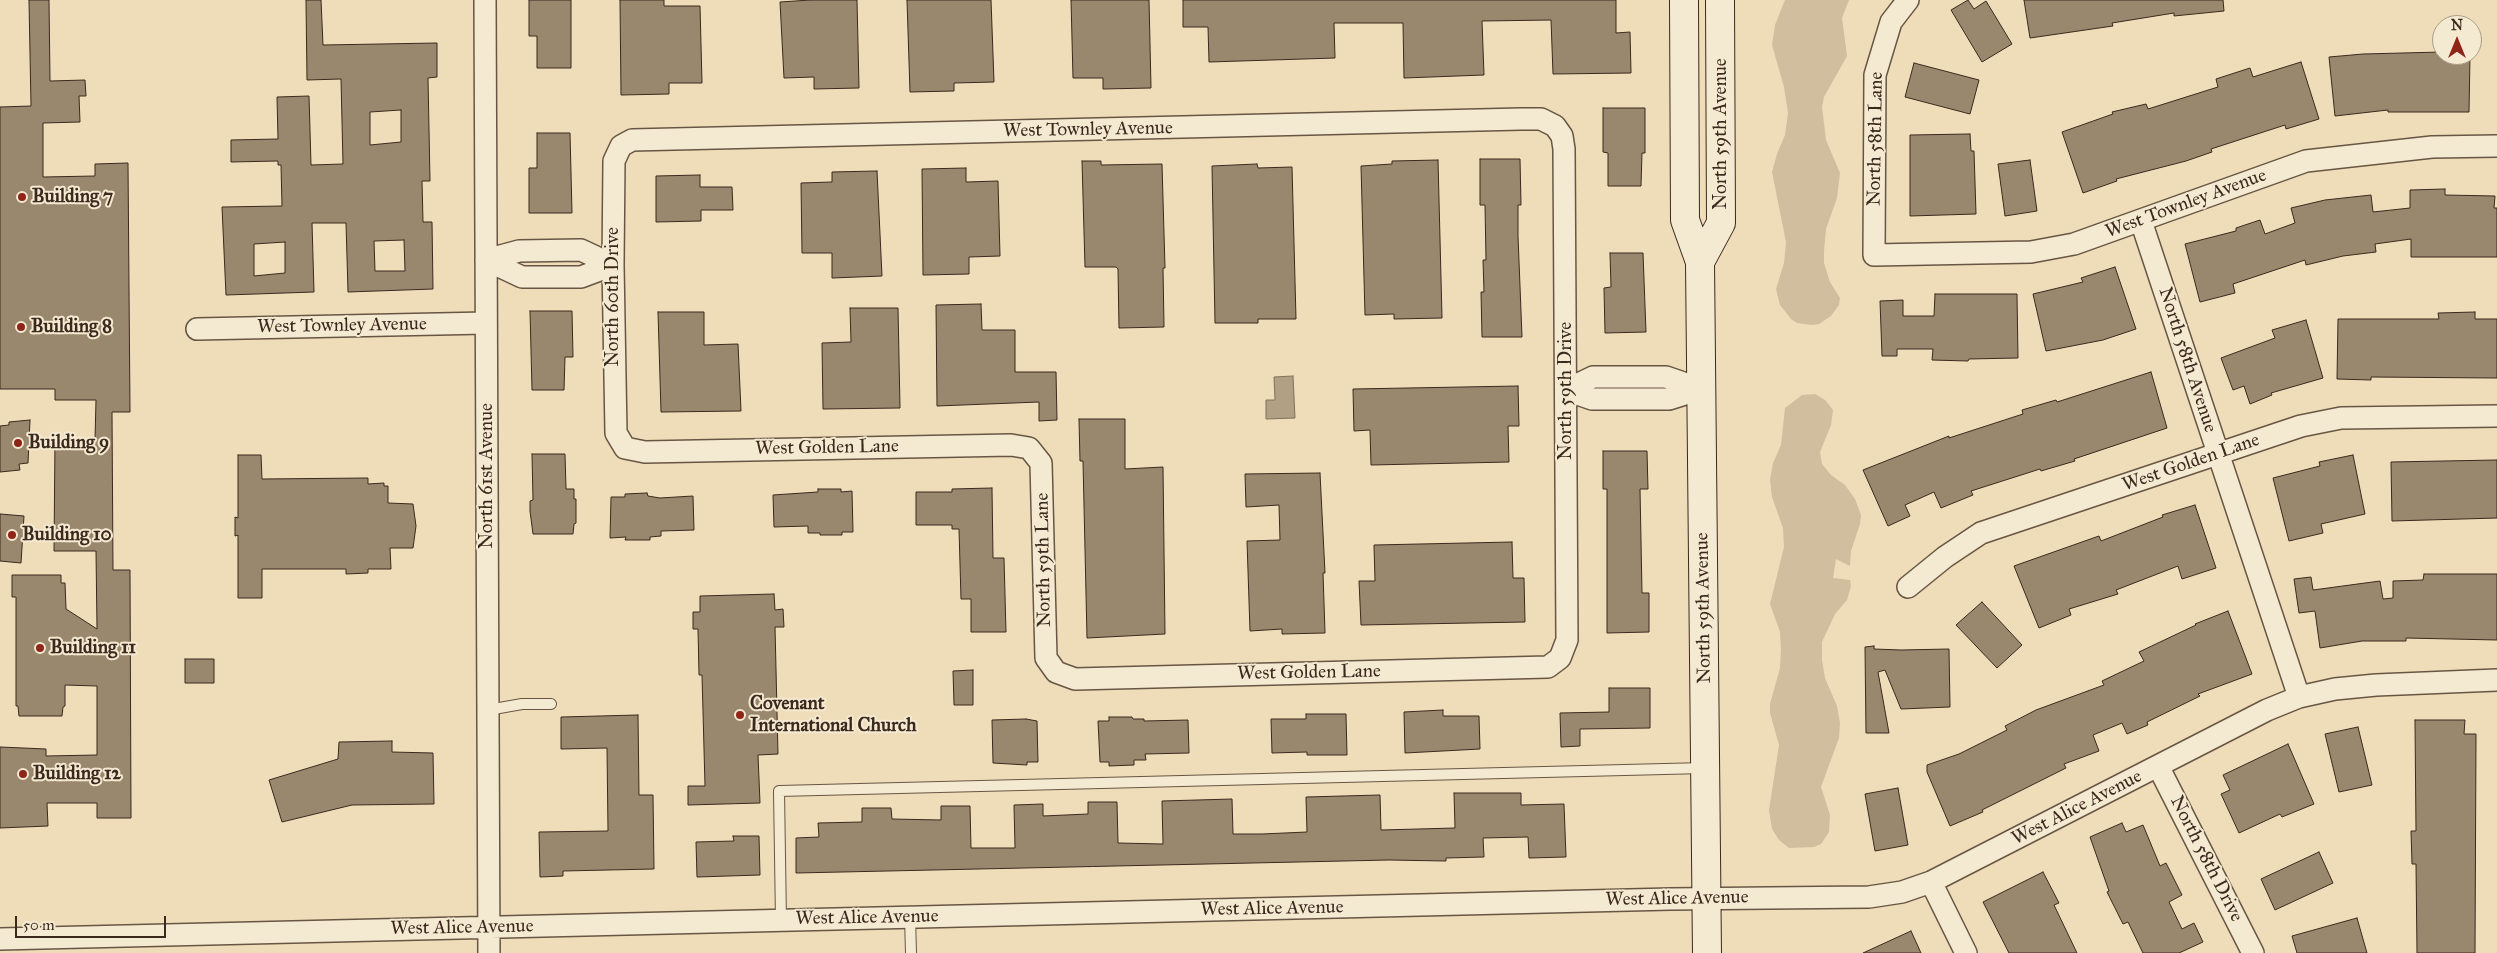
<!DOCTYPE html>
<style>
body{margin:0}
#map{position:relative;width:2497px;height:953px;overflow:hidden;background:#eeddb8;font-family:"IM FELL Great Primer",serif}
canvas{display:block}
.north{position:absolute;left:2432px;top:15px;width:50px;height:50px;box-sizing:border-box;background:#f4e9d1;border:1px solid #aa9c89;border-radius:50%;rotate:0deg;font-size:14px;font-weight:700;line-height:20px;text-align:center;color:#3c291e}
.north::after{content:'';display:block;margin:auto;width:18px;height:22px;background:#8f2418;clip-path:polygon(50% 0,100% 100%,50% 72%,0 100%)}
.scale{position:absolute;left:15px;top:916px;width:151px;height:22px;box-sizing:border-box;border:2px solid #3c291e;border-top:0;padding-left:6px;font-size:15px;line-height:18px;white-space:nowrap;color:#3c291e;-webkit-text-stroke:4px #f4e9d1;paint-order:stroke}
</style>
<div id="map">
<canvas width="2497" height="953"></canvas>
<div class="north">N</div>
<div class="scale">50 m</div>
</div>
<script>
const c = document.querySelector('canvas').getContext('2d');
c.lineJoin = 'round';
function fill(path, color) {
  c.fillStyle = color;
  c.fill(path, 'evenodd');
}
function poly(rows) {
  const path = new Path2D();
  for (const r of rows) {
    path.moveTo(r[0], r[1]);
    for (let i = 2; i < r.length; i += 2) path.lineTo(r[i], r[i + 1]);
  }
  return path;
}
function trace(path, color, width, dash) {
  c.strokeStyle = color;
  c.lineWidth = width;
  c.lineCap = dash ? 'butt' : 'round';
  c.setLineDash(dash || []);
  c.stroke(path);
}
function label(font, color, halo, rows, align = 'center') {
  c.font = font + ' "IM FELL Great Primer",serif';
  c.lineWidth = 4;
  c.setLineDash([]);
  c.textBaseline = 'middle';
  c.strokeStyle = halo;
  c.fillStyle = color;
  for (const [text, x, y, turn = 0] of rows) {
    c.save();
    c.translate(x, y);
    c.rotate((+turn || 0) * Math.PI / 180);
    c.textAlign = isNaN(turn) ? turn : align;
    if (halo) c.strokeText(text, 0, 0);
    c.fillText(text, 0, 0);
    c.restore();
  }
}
fill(poly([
 [1785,0,1849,0,1842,18,1847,56,1824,97,1822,107,1826,140,1840,173,1837,198,1826,229,1824,251,1824,263,1830,282,1840,298,1839,305,1831,316,1819,324,1812,325,1797,323,1791,319,1780,305,1776,289,1784,263,1786,242,1772,172,1777,154,1785,135,1788,113,1784,87,1772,45,1775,25],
 [1815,394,1825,400,1833,410,1831,425,1820,452,1822,464,1831,475,1845,485,1855,499,1861,515,1860,524,1851,551,1850,566,1836,559,1833,578,1850,580,1851,586,1847,600,1835,614,1822,642,1822,660,1825,678,1837,706,1840,723,1839,738,1821,787,1830,815,1829,832,1821,844,1814,847,1789,848,1779,840,1772,829,1769,810,1779,745,1770,713,1770,704,1780,668,1781,650,1780,632,1770,604,1784,547,1783,528,1772,497,1770,480,1773,463,1781,445,1785,408,1802,395]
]), '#d0be9e');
const water = poly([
 [1293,376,1295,418,1266,419,1266,400,1275,400,1274,377,1293,376]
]);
fill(water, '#b1a084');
trace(water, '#82705b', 1);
const building = poly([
 [29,0,49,0,50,81,85,80,86,96,79,96,80,122,43,123,43,177,95,176,95,164,128,163,130,412,112,412,113,570,130,570,131,818,97,818,97,803,47,803,48,826,0,828,0,747,46,749,46,756,97,755,97,686,65,685,65,706,63,707,62,716,19,716,18,706,16,706,16,597,12,597,12,575,61,575,61,583,65,583,66,609,97,629,96,551,54,551,55,439,95,439,96,400,55,400,55,389,0,389,0,107,31,106,29,0],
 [306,0,321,0,323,45,437,43,437,77,428,78,430,181,422,181,423,222,432,222,433,289,348,292,346,223,312,223,314,292,226,295,222,207,282,206,281,165,278,165,278,161,231,162,231,140,278,139,277,97,309,96,311,165,343,164,341,79,307,80,306,0],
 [401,110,401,142,370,145,370,112,401,110],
 [404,240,405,271,375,271,374,241,404,240],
 [285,242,285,273,254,276,254,244,285,242],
 [529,0,571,0,571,68,537,68,537,36,529,36,529,0],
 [620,0,664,0,664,6,700,6,702,83,669,83,669,94,621,95,620,0],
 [810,0,857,0,859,88,814,89,814,77,784,78,780,2,810,0],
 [907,0,991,0,994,82,954,83,954,91,910,92,907,0],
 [1071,0,1149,0,1151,88,1103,89,1103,78,1073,78,1071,0],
 [1183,0,1616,0,1616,33,1630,32,1631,73,1553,74,1551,20,1482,21,1484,75,1404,78,1403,23,1334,23,1335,58,1209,62,1208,27,1183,27,1183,0],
 [1968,0,1974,9,1986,1,2012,44,1982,62,1951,10,1968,0],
 [2024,0,2223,0,2224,11,2174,16,2174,13,2112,23,2113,26,2030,38,2024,0],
 [2442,52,2442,55,2470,55,2469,112,2388,112,2388,110,2335,116,2329,57,2363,54,2442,52],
 [2301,62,2319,119,2286,129,2285,125,2211,149,2212,152,2186,161,2116,179,2117,181,2083,193,2062,132,2113,114,2112,112,2146,104,2148,109,2218,87,2216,79,2250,68,2253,77,2301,62],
 [1914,63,1979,80,1970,114,1905,97,1914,63],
 [1603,108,1645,108,1645,153,1642,153,1641,186,1608,186,1608,153,1603,152,1603,108],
 [537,133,570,133,572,213,529,213,529,168,537,168,537,133],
 [1970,134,1971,151,1974,151,1976,214,1910,216,1910,135,1970,134],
 [1480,159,1520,159,1521,205,1518,205,1518,236,1522,337,1482,337,1481,292,1484,292,1483,260,1486,260,1485,205,1480,205,1480,159],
 [1438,160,1442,318,1394,319,1394,314,1365,315,1361,166,1392,164,1392,161,1438,160],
 [2030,160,2037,211,2005,216,1998,164,2030,160],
 [1082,161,1101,161,1101,165,1162,164,1165,268,1163,268,1164,327,1119,328,1118,269,1116,267,1085,267,1082,161],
 [1257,164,1258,168,1292,167,1296,319,1258,319,1258,323,1215,323,1212,166,1257,164],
 [966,168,966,182,998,181,1000,256,969,257,969,274,923,275,922,169,966,168],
 [877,171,882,276,832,278,832,253,802,253,801,183,832,182,832,172,877,171],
 [700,175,700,187,732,187,733,210,701,210,701,221,656,222,656,176,700,175],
 [2445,189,2445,195,2495,196,2494,208,2497,208,2497,257,2411,257,2411,239,2375,244,2376,252,2343,256,2306,265,2305,260,2233,284,2235,293,2200,302,2185,244,2236,231,2236,228,2260,220,2265,234,2295,223,2291,208,2325,200,2371,195,2373,212,2410,208,2410,190,2445,189],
 [1610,253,1643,253,1646,332,1605,333,1604,288,1611,287,1610,253],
 [2115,267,2136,329,2103,340,2046,351,2033,294,2083,282,2081,278,2115,267],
 [1935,294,2017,294,2018,358,1969,359,1968,361,1932,360,1933,349,1897,349,1897,356,1882,356,1880,301,1903,300,1903,316,1934,316,1935,294],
 [981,304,982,330,1015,330,1015,372,1056,372,1057,420,1039,421,1039,402,937,406,936,305,981,304],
 [850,308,898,308,900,408,823,409,822,343,851,342,850,308],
 [530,311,572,311,573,357,565,357,564,390,532,390,530,311],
 [658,312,704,312,704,345,738,344,741,411,661,412,658,312],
 [2475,312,2475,319,2497,319,2497,378,2371,377,2371,380,2337,379,2338,319,2439,319,2438,313,2475,312],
 [2306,320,2323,378,2271,393,2272,395,2250,404,2244,386,2233,390,2221,358,2275,338,2272,330,2306,320],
 [2151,372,2167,428,2074,459,2075,461,2041,471,2040,469,1971,491,1973,495,1941,508,1934,492,1905,505,1910,516,1888,526,1863,470,1949,436,1949,438,2023,414,2022,410,2056,400,2057,402,2151,372],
 [1518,386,1519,426,1508,426,1509,462,1371,465,1370,430,1354,431,1353,389,1518,386],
 [1079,419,1125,419,1125,469,1163,467,1165,634,1087,638,1083,461,1080,461,1079,419],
 [30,420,28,463,19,464,20,470,0,472,0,426,9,425,9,422,30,420],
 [1603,451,1647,451,1648,489,1640,489,1642,593,1649,593,1649,632,1607,633,1607,489,1603,489,1603,451],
 [532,454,565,454,566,489,574,489,574,499,576,499,576,523,574,524,573,534,533,534,530,511,530,501,533,500,532,454],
 [238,455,261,455,262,479,368,478,368,484,384,483,384,486,388,486,388,503,413,504,416,526,413,548,390,548,391,569,368,569,368,573,346,574,346,569,262,569,262,598,238,598,238,535,235,536,235,517,238,518,238,455],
 [2353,455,2365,514,2321,524,2323,533,2289,541,2273,478,2320,466,2319,462,2353,455],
 [2497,460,2497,518,2392,521,2391,462,2497,460],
 [1320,473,1325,573,1323,573,1325,633,1282,634,1282,629,1250,631,1247,541,1280,540,1279,505,1246,507,1245,474,1320,473],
 [992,488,993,558,1004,558,1006,632,971,632,971,599,961,599,959,529,952,529,952,525,916,525,916,492,952,492,952,489,992,488],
 [818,489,841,489,841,492,852,491,853,532,842,532,842,535,820,535,820,533,808,533,808,526,774,527,773,495,818,492,818,489],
 [647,493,648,496,660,498,693,496,694,530,661,531,661,536,650,537,650,540,625,540,626,537,610,538,611,497,625,497,625,494,647,493],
 [2195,505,2216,568,2182,579,2178,566,2116,590,2118,594,2069,609,2071,615,2039,628,2014,566,2099,536,2101,541,2163,517,2162,515,2195,505],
 [0,514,24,516,21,563,0,561,0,514],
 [1512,542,1513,578,1524,578,1525,622,1361,625,1359,581,1375,581,1374,545,1512,542],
 [2424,574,2497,574,2497,640,2406,638,2406,641,2362,641,2320,648,2315,611,2299,613,2294,579,2311,577,2313,590,2380,581,2383,599,2393,598,2393,581,2423,580,2424,574],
 [774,594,775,610,783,609,784,627,775,627,778,754,758,755,760,803,688,805,688,786,705,786,702,675,699,675,698,629,693,629,693,612,700,612,700,596,774,594],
 [1982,602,2022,645,1997,668,1956,625,1982,602],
 [2228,611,2252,674,2198,694,2200,696,2147,722,2148,725,2127,734,2122,723,2093,735,2099,751,2064,764,2066,768,1982,810,1983,812,1950,826,1927,772,1927,765,1959,754,2007,730,2005,726,2036,710,2104,685,2102,681,2144,661,2139,652,2196,625,2195,624,2228,611],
 [1874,646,1874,649,1901,650,1949,649,1950,707,1901,709,1885,670,1878,672,1889,733,1866,733,1865,647,1874,646],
 [185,659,214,659,214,683,185,683,185,659],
 [973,670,973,705,954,705,953,671,973,670],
 [1609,688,1650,688,1650,728,1580,729,1580,746,1561,747,1560,713,1609,712,1609,688],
 [1443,710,1443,716,1479,716,1480,749,1405,753,1404,712,1443,710],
 [1306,714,1346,714,1347,755,1307,755,1307,752,1272,753,1271,719,1306,719,1306,714],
 [638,715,639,795,653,795,654,869,563,871,563,876,540,877,539,832,608,831,607,748,561,749,561,717,638,715],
 [1109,717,1132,717,1133,719,1144,719,1144,721,1188,720,1189,753,1145,754,1146,760,1134,760,1134,765,1109,766,1109,762,1100,762,1098,721,1109,721,1109,717],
 [1026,719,1037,721,1038,762,1027,762,1027,765,993,763,992,720,1026,719],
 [2415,720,2465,720,2464,734,2476,734,2475,953,2417,953,2416,864,2412,864,2411,831,2416,831,2415,720],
 [2358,727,2372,785,2339,792,2325,734,2358,727],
 [392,741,392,752,433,753,434,804,352,805,282,822,269,780,338,759,339,742,392,741],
 [2288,744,2314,804,2282,817,2280,814,2239,833,2221,794,2230,790,2223,775,2288,744],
 [1898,788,1908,845,1875,851,1865,794,1898,788],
 [1454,793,1521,793,1521,805,1564,804,1566,857,1529,858,1528,837,1483,838,1484,857,1446,858,1446,861,1389,860,796,873,796,838,819,837,818,823,862,822,862,808,891,808,892,819,941,820,941,806,970,806,971,848,1015,848,1014,805,1043,804,1043,816,1088,814,1088,802,1117,802,1118,843,1163,844,1162,801,1232,799,1233,834,1262,834,1307,832,1306,797,1380,795,1381,830,1455,828,1454,793],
 [2122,823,2126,832,2143,825,2160,866,2166,863,2182,895,2169,902,2182,929,2194,923,2203,942,2179,953,2143,953,2128,922,2123,924,2107,892,2109,891,2090,837,2122,823],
 [733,836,759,836,760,875,697,877,696,842,734,841,733,836],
 [2319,852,2333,883,2275,910,2261,879,2319,852],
 [2043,872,2059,903,2054,905,2077,953,2009,953,1983,902,2043,872],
 [2357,918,2367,953,2297,953,2292,936,2357,918],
 [1911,931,1921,953,1863,953,1911,931]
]);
fill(building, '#99876e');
trace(building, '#3c291e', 1);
const lane = poly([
 [488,710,522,704,551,704],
 [910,917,911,953],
 [781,921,779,791,1705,768]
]);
const street = poly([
 [485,0,489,953],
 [1908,0,1891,22,1875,75,1874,255,2031,252,2074,244,2306,161,2432,147,2497,146],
 [1521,119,1541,119,1555,126,1562,136,1564,149,1567,640,1560,658,1548,667,1075,679,1056,672,1046,658,1041,463,1029,448,1011,445,645,452,625,448,616,433,613,265,614,161,621,146,632,140,1521,119],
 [2141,221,2299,697],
 [486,260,522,277,581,277,613,265],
 [486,260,519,251,581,250,613,265],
 [197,329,486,323],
 [1566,390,1593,377,1666,377,1701,389],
 [1566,390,1592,399,1669,399,1701,389],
 [1908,587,1945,557,1981,533,2301,426,2341,418,2497,416],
 [2158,766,2253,953],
 [1931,882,1966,953],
 [0,939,1671,899,1869,897,1902,892,1931,882,2267,710,2299,697,2335,689,2376,685,2497,680]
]);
const secondary = poly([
 [1684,0,1685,220,1700,262,1707,953],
 [1700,262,1721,223,1720,0]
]);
trace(lane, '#685644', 12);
trace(street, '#685644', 24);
trace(secondary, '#3c291e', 30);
trace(lane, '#f4e9d1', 10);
trace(street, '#f4e9d1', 21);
trace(secondary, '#f4e9d1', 28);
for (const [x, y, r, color] of [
 [22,197,5,"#8f2418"],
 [21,327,5,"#8f2418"],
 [18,443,5,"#8f2418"],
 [12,535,5,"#8f2418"],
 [40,648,5,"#8f2418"],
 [740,715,5,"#8f2418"],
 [23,774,5,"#8f2418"]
]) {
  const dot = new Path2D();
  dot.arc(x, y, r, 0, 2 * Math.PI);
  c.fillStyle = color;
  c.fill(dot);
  trace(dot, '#f4e9d1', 2);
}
label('19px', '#3c291e', '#f4e9d1', [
 ["West Townley Avenue",1088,130,-1],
 ["North 59th Avenue",1721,134,-90],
 ["North 58th Lane",1876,139,-89],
 ["West Townley Avenue",2186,204,-20],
 ["North 60th Drive",613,297,-90],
 ["West Townley Avenue",342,326,-1],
 ["North 58th Avenue",2187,360,72],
 ["North 59th Drive",1566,391,-90],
 ["West Golden Lane",827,448,-1],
 ["West Golden Lane",2191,463,-19],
 ["North 61st Avenue",487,476,-90],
 ["North 59th Lane",1044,560,-91],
 ["North 59th Avenue",1704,608,-91],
 ["West Golden Lane",1309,673,-1],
 ["West Alice Avenue",2077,808,-27],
 ["North 58th Drive",2206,859,63],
 ["West Alice Avenue",1677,899,-1],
 ["West Alice Avenue",1272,909,-1],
 ["West Alice Avenue",867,918,-1],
 ["West Alice Avenue",462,928,-1]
]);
label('bold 19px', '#3c291e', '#f4e9d1', [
 ["Building 7",32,197],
 ["Building 8",31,327],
 ["Building 9",28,443],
 ["Building 10",22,535],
 ["Building 11",50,648],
 ["Covenant",750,704],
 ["International Church",750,726],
 ["Building 12",33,774]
], 'left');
</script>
